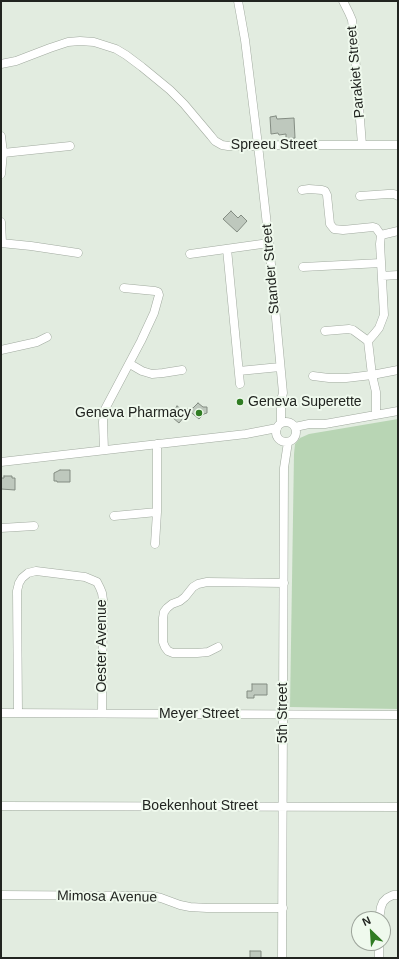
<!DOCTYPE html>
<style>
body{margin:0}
#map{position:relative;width:399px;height:959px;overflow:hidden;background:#e2ece0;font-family:Helvetica,sans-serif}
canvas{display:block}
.frame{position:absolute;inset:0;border:2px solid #212420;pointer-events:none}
.north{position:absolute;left:351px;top:911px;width:40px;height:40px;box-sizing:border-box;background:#eff9ed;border:1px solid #9da49b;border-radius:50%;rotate:335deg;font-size:11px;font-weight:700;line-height:16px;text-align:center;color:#212420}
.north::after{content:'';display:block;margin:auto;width:14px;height:18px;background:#307c23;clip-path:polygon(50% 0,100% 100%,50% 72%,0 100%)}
</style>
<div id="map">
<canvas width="399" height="959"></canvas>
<div class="frame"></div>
<div class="north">N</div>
</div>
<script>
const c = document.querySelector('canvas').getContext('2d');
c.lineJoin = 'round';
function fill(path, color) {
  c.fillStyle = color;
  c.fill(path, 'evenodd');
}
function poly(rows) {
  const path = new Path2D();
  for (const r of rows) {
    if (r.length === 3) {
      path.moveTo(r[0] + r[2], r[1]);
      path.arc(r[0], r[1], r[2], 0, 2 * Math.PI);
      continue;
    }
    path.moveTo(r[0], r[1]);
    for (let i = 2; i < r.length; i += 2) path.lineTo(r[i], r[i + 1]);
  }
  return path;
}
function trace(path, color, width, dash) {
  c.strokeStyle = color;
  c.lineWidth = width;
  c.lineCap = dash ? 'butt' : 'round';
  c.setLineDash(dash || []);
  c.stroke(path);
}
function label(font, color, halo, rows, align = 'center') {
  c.font = font + ' Helvetica,sans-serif';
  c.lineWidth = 4;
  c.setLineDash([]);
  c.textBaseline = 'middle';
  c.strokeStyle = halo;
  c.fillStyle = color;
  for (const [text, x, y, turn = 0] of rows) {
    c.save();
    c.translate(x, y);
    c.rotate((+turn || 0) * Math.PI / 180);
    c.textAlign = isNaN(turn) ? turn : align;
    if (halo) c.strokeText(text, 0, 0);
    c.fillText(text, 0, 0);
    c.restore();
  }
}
fill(poly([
 [398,419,398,709,290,707,294,454,295,444,300,438,309,434]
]), '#b8d5b4');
const building = poly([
 [276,116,277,119,294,118,295,138,286,139,286,134,279,135,278,133,271,134,270,117,276,116],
 [231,211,238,218,241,215,247,221,237,232,223,219,231,211],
 [198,403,203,407,207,407,207,413,204,414,199,419,187,409,193,408,198,403],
 [177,406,181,409,186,409,187,417,184,417,179,423,173,418,169,418,169,412,173,411,177,406],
 [60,470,70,470,70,482,57,482,57,481,54,481,54,473,60,470],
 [4,476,12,476,12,478,15,478,15,490,1,489,1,478,4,478,4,476],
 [252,684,267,684,267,695,254,695,254,698,247,698,247,691,252,691,252,684],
 [250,951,261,951,261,958,250,958,250,951]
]);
fill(building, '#bec8bd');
trace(building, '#838c82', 1);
const minor = poly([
 [238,1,240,12,245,40,258,145,269,243,283,393,281,400,281,423],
 [343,1,349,13,352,20,353,29,362,145],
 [1,64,16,61,50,48,68,42,80,41,94,42,116,49,126,55,142,67,170,90,184,104,211,136,215,141,222,145,228,146,246,146,286,145,398,145],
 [1,136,3,153,1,174],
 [3,153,70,146],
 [302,190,309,189,322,190,325,191,327,195,330,224,334,229,343,230,373,227,376,228,381,235],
 [360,196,388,194,394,194,398,196],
 [1,222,2,243],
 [1,243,31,246,78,253],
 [227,249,240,384],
 [190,254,269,243],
 [303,267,381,263],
 [382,276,398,275],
 [325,331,349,329,353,330,368,341],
 [1,350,37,342,47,337],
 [130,364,142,371,152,374,163,373,182,370],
 [239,371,280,367],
 [313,376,329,378,346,378,372,375,398,370],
 [376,414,376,392,372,375,368,341,375,333,379,328,384,315,380,244,381,235,398,231],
 [286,432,10],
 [295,427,309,424,325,424,398,411],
 [104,450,103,422,104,411,141,341,154,313,159,295,158,292,155,291,124,288],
 [1,462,246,434,277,428],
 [114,516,157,512],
 [1,528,34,526],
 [155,544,157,512,157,444],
 [218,647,208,652,197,653,173,653,168,651,165,647,163,642,163,618,164,612,167,608,172,604,180,601,185,597,193,587,198,584,207,582,284,583],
 [1,713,398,715],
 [18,713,17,591,19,583,22,578,28,573,36,571,85,577,97,582,100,588,102,593,103,600,102,713],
 [1,806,398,807],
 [1,895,152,896,161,898,180,905,190,907,207,908,283,908],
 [379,919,381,907,383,902,387,898,393,895,398,895],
 [282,958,284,468,288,442],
 [379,958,379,943]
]);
trace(minor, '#a1aa9f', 9);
trace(minor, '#fff', 8);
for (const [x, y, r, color] of [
 [240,402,4,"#307c23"],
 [199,413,4,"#307c23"]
]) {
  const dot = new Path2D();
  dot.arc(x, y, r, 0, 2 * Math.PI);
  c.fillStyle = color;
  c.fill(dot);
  trace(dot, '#eff9ed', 1.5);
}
label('14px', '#212420', '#eff9ed', [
 ["Parakiet Street",356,72,-95],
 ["Spreeu Street",274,145],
 ["Stander Street",271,269,-95],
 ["Oester Avenue",102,646,-90],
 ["5th Street",283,713,-90],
 ["Meyer Street",199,714],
 ["Boekenhout Street",200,806],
 ["Mimosa Avenue",107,897,1]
]);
label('14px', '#212420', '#eff9ed', [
 ["Geneva Superette",248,402],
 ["Geneva Pharmacy",191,413,"right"]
], 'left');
</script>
